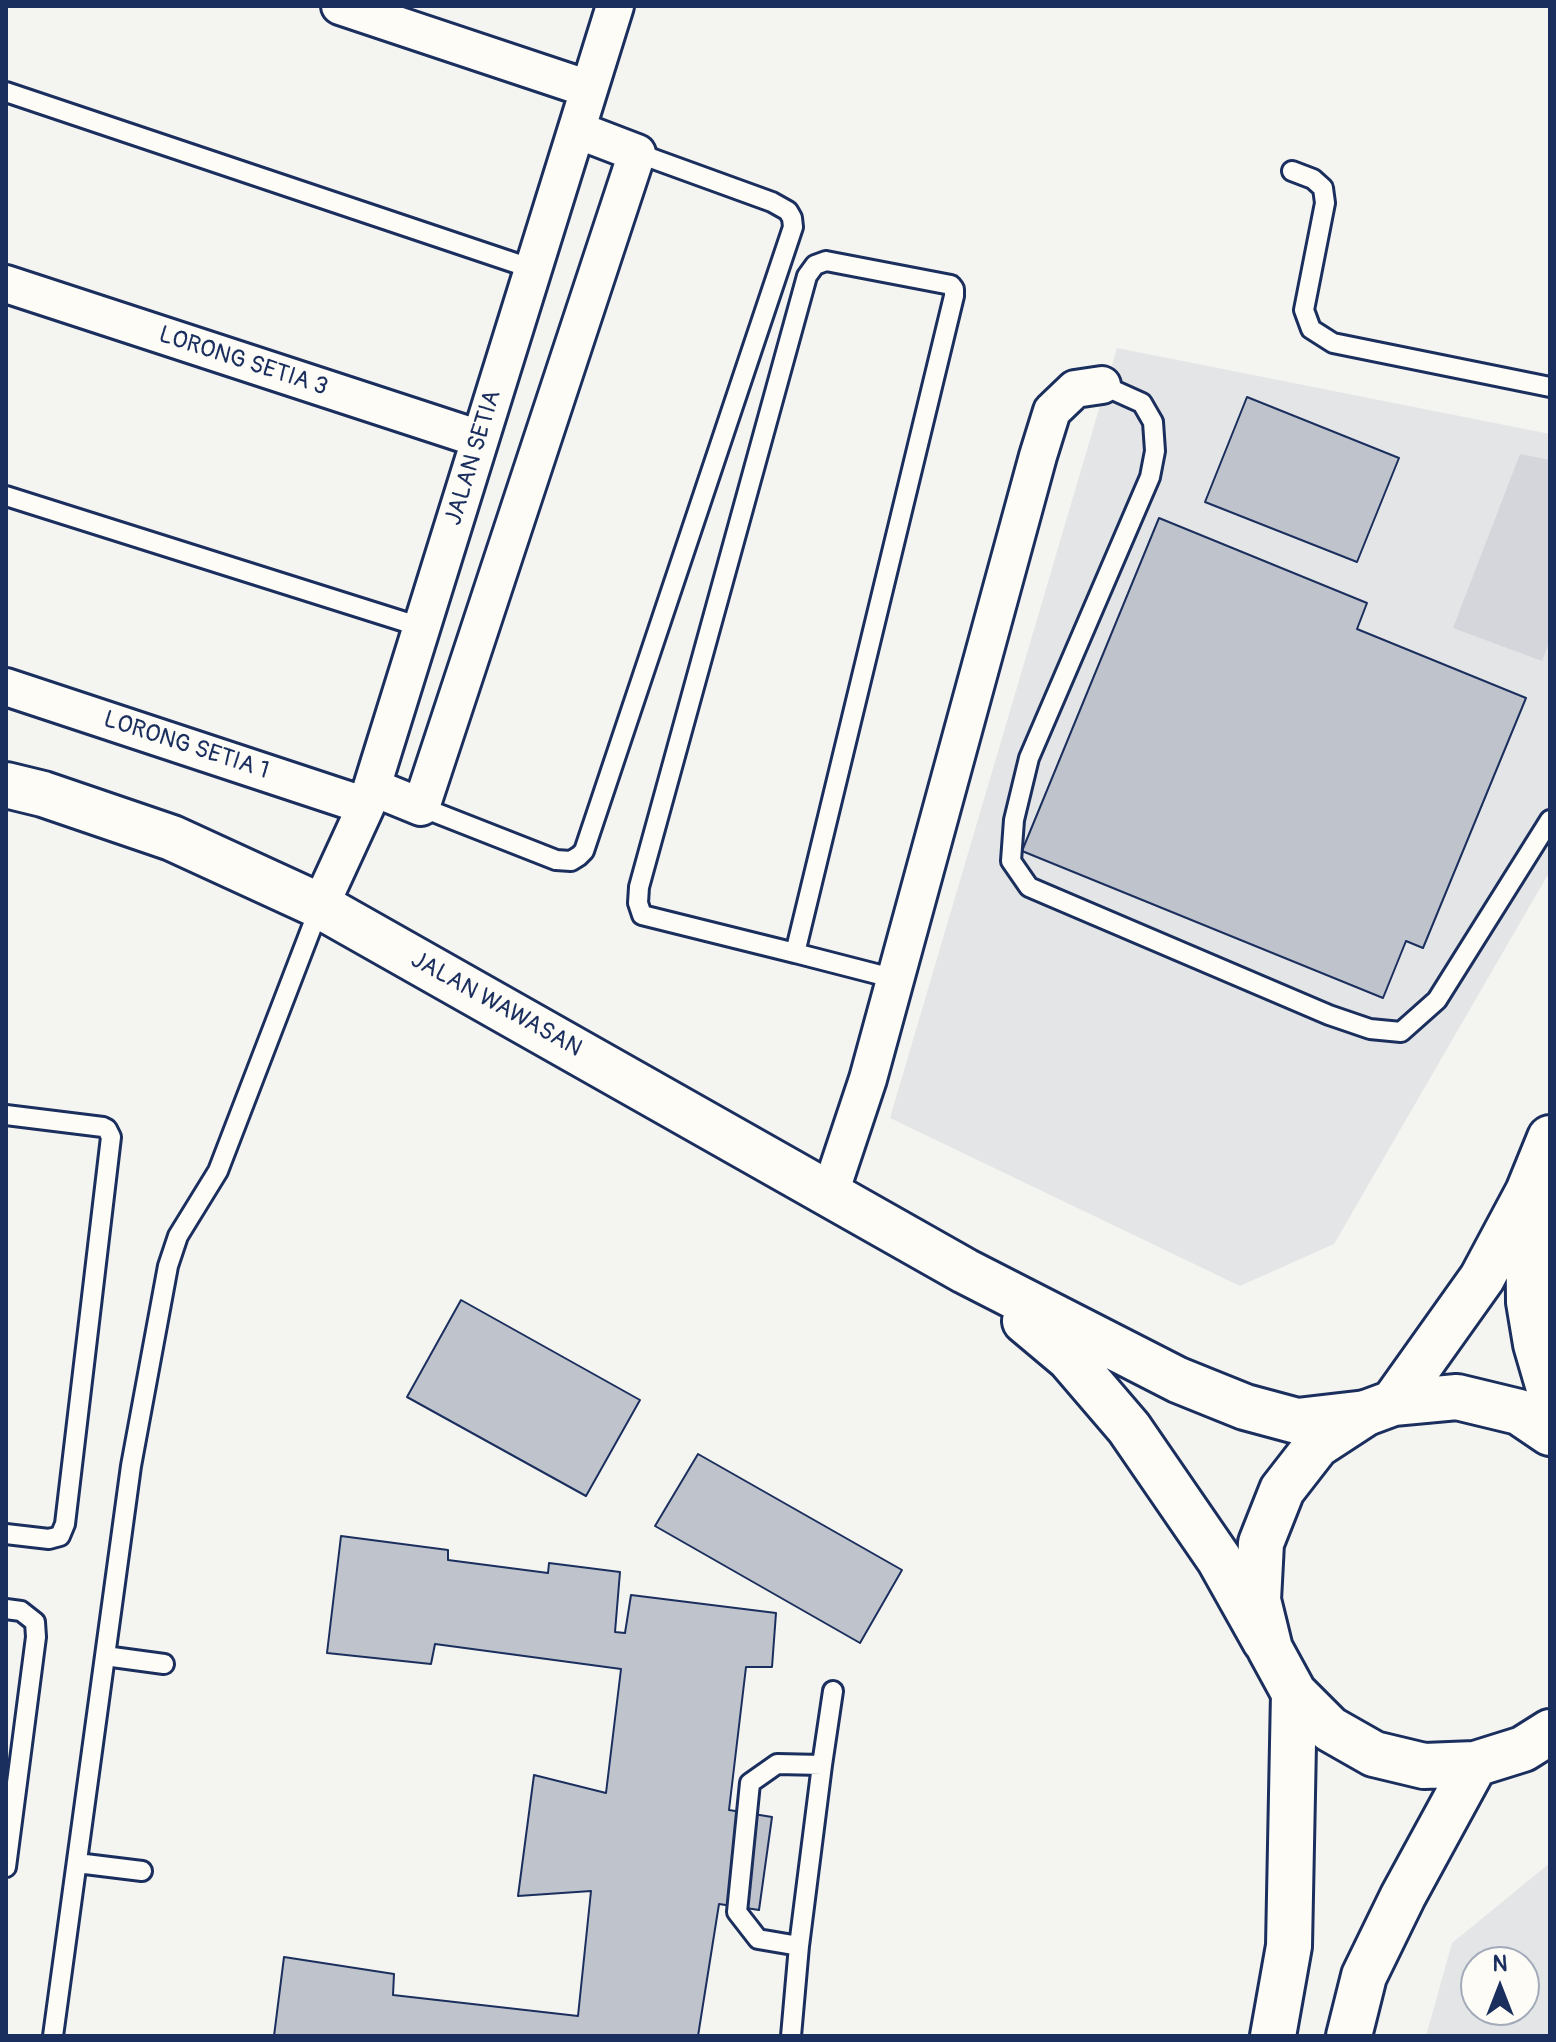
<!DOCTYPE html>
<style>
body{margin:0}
#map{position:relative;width:1556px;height:2042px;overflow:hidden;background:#f4f4f1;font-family:Pangolin,sans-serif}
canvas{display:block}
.frame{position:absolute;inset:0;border:8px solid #1b2f5e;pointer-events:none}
.north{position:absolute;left:1460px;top:1946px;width:80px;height:80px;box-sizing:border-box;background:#fdfcf7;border:2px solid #a3aaba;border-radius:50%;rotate:0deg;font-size:22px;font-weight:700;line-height:32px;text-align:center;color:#1b2f5e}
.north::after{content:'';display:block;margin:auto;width:28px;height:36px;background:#1b2f5e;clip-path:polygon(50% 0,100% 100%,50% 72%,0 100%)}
</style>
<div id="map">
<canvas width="1556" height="2042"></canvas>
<div class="frame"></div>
<div class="north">N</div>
</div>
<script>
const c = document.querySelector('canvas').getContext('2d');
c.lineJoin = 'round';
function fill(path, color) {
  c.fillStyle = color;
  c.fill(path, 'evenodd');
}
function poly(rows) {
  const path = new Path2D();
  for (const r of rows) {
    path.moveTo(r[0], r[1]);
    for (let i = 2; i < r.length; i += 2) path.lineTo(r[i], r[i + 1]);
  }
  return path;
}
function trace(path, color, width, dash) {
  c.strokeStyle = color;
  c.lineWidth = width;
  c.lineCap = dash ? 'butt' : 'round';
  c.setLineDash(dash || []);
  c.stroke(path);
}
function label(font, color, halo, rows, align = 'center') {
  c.font = font + ' Pangolin,sans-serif';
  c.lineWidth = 6;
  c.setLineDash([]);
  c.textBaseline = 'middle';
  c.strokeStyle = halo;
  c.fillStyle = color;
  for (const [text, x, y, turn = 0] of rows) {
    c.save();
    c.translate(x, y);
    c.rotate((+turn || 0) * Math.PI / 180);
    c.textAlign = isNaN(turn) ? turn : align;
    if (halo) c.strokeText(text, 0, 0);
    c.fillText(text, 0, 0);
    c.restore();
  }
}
fill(poly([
 [1117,348,1550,434,1550,871,1334,1244,1240,1286,890,1118],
 [1550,1863,1550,2036,1426,2036,1452,1943],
 [1476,1962,1524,1962,1524,2010,1476,2010]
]), '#e4e5e6');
fill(poly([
 [1520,454,1550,460,1550,640,1542,661,1453,628]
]), '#d4d6db');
const building = poly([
 [1247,397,1399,458,1357,562,1205,502,1247,397],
 [1159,518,1367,603,1357,629,1526,698,1423,948,1406,941,1383,998,1022,851,1159,518],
 [461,1300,640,1400,586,1496,407,1397,461,1300],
 [698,1454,902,1570,860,1643,655,1526,698,1454],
 [341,1536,448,1550,448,1560,548,1573,549,1563,620,1572,615,1632,625,1633,631,1595,776,1613,772,1667,746,1667,729,1810,772,1817,759,1910,719,1904,698,2036,274,2036,284,1957,394,1974,393,1995,578,2016,591,1891,518,1896,534,1775,606,1793,621,1669,435,1644,431,1664,327,1653,341,1536]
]);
fill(building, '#bfc3cc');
trace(building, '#1b2f5e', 2);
const service = poly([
 [6,92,533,269],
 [1292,171,1313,179,1323,188,1325,203,1304,310,1311,329,1333,343,1550,387],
 [826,261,951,285,954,289,954,296,795,953,642,915,638,903,639,887,807,276,815,265,826,261],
 [1102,385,1142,403,1153,422,1155,451,1150,477,1029,758,1014,820,1011,861,1029,887,1329,1015,1370,1029,1401,1032,1437,1000,1550,820],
 [6,496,421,627],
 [421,807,556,860,571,861,579,856,584,851,790,236,793,227,792,218,788,211,772,202,637,153],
 [795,953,896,979],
 [6,1115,103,1127,107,1129,111,1137,65,1524,60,1536,49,1539,6,1534],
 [6,1609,21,1611,35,1622,36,1637,6,1867],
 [105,1656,164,1664],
 [77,1863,142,1871],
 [799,1946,758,1939,737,1912,750,1783,777,1764,822,1765],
 [53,2036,131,1466,168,1266,178,1236,218,1171,320,906],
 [791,2036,799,1946,822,1765,833,1691]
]);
const minor = poly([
 [340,6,589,89],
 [6,284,480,439],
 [6,687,366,806],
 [372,787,421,807,637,153,577,130],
 [320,906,366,806,615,6],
 [830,1193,868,1079,1038,456,1052,411,1075,389,1102,385]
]);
const tertiary = poly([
 [6,785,43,794,172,838,320,906,965,1271,1178,1380,1245,1407,1297,1421,1366,1413],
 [1025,1321,1069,1358,1129,1428,1219,1559,1265,1641]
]);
const secondary = poly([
 [1528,1194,1529,1302,1536,1344,1550,1392],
 [1393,1403,1482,1278,1528,1192,1550,1138],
 [1550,1433,1519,1412,1457,1397,1393,1403,1366,1413,1317,1445,1282,1490,1261,1543,1258,1600,1270,1649,1294,1693,1330,1729,1374,1754,1424,1766,1475,1764,1523,1749,1550,1732],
 [1273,2036,1289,1946,1294,1693],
 [1349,2036,1364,1976,1403,1896,1475,1764]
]);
trace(service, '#1b2f5e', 24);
trace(minor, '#1b2f5e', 42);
trace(tertiary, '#1b2f5e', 50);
trace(secondary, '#1b2f5e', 50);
trace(service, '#fdfcf7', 18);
trace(minor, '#fdfcf7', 36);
trace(tertiary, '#fdfcf7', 44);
trace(secondary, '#fdfcf7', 44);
label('24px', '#1b2f5e', '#fdfcf7', [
 ["LORONG SETIA 3",243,362,18],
 ["JALAN SETIA",474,458,-73],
 ["LORONG SETIA 1",186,746,18],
 ["JALAN WAWASAN",496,1005,29]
]);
</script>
